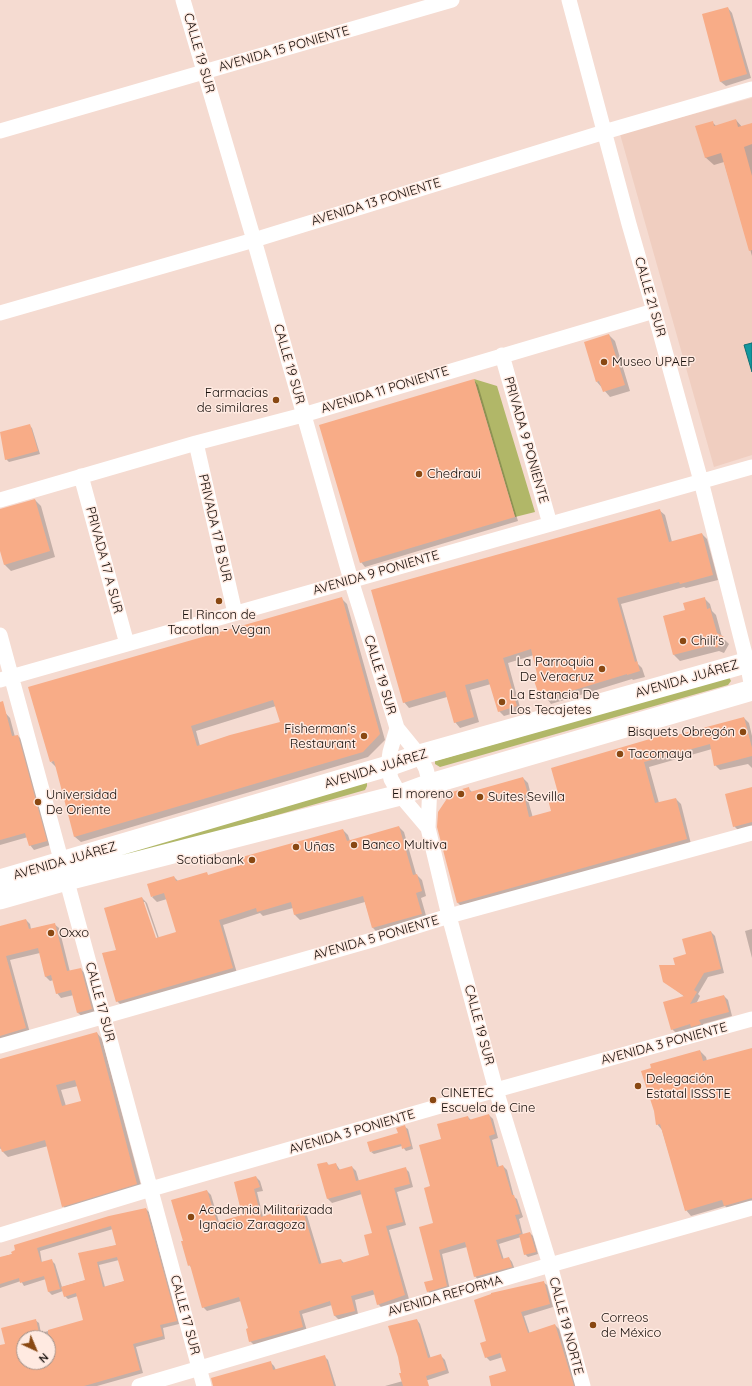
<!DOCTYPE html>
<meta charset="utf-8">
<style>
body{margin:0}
#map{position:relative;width:752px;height:1386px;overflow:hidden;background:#f5dbd1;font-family:Quicksand,sans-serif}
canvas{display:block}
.north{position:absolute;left:16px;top:1330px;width:40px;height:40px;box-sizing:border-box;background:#ffeae1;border:1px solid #a1928b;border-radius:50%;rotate:136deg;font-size:11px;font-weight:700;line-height:16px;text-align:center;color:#150d09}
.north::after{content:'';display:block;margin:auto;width:14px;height:18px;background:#894812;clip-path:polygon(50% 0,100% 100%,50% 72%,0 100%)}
</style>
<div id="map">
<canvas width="752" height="1386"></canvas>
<div class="north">N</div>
</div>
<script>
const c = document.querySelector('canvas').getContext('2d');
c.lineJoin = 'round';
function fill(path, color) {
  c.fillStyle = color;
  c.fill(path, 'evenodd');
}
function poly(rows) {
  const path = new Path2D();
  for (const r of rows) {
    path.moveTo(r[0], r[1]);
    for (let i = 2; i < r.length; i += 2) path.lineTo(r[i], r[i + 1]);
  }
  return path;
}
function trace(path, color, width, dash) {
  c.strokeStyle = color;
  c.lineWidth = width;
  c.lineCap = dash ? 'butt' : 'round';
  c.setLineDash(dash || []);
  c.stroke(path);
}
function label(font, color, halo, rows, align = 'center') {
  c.font = font + ' Quicksand,sans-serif';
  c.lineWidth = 3;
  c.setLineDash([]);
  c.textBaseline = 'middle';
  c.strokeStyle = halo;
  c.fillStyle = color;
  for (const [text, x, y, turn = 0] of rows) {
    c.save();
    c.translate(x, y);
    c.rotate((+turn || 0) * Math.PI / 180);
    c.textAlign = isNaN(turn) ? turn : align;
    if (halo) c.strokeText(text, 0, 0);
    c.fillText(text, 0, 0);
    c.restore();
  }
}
fill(poly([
 [752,98,752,455,714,467,620,134]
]), '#f0cec0');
fill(poly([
 [474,379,497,386,535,512,515,517],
 [729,677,731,681,728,685,440,767,435,764,435,761],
 [364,781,367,783,367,786,365,790,77,872,73,865]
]), '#b1b768');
const water = poly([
 [752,343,752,372,744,345,752,343]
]);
fill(water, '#12989f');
trace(water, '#136e72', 1);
fill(poly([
 [728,8,732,13,751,78,726,86,721,82,703,15],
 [736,120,742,127,752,124,752,256,724,162,714,165,705,157,712,122,716,126],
 [609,335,615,341,630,391,610,397,597,382],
 [474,380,478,385,518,521,365,567,361,562],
 [29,425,32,428,40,454,9,462,6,459],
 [35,500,41,506,55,557,11,571,5,565,0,547,0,510],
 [659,510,665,515,672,542,702,534,707,539,718,580,686,588,684,587,621,604,638,664,642,668,645,677,633,680,632,679,551,704,545,696,544,697,538,692,538,675,534,655,508,663,521,711,504,716,499,711,491,684,470,690,479,722,460,728,455,722,447,697,409,708,404,702],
 [341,598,347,604,385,740,368,757,81,842,75,837,57,768,51,762],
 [276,706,281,723,200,746,196,731],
 [704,598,710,604,712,611,716,615,722,637,729,644,724,653,719,651,680,661,674,655,664,616,687,611],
 [0,707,10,718,15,737,18,736,22,740,50,845,34,850,30,845,28,837,0,845],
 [744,718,749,723,752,736,752,768,748,764,720,770,715,765,712,749,649,767,659,803,676,799,681,804,691,844,463,908,458,903,438,827,468,788,472,792,523,778,528,783,532,799,528,800,533,818,552,812,559,794,667,735,670,738],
 [752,788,752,827,739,831,734,826],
 [399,827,404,832,416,874,422,880,426,896,421,898,427,919,378,933,373,928,365,902,300,920,295,915,293,908,263,916,260,913,223,925,237,973,122,1006,117,1001,117,950,142,898,147,903,159,938,178,933,167,899,157,902,152,897,174,877,178,881,206,873,209,876,245,865,343,830,348,835,350,841],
 [143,902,145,902,159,942,157,943],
 [26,920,30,924,31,929,54,924,59,928,70,972,81,969,85,974,96,1014,83,1017,78,1013,74,995,61,998,57,993,54,980,50,981,46,977,40,953,10,960,30,1033,0,1041,0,927],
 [752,929,752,958,745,931],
 [711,932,715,936,724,973,708,977,698,994,700,996,696,1004,724,996,728,1000,732,1016,703,1024,704,1028,676,1033,672,1029,685,997,664,981,676,966],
 [97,1033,102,1039,142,1189,69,1212,63,1206,48,1146,8,1157,3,1152,2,1148,0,1149,0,1060],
 [78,1086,82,1102,66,1106,61,1090],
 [752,1049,752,1205,731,1212,725,1206,691,1216,686,1210,662,1130,657,1124,700,1051,706,1057,707,1061],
 [489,1115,493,1119,498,1138,492,1140,499,1167,503,1166,507,1170,514,1197,517,1199,523,1217,519,1219,523,1235,530,1233,533,1236,538,1254,528,1257,525,1254,521,1237,499,1244,504,1260,509,1258,512,1262,515,1270,478,1280,475,1276,467,1247,442,1254,450,1290,431,1295,428,1291,434,1280,435,1223,432,1187,442,1140,468,1117,471,1120],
 [405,1127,408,1129,413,1149,406,1151,402,1146,374,1154,371,1152,399,1134],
 [327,1163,330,1166,336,1164,340,1170,352,1167,356,1171,359,1181,405,1168,409,1172,413,1187,397,1192,406,1225,389,1230,409,1299,382,1308,378,1304,376,1294,355,1300,358,1314,339,1320,335,1316,332,1305,302,1314,307,1331,254,1345,250,1341,249,1329,241,1301,207,1311,203,1307,192,1268,189,1265,184,1241,207,1191,211,1195,219,1222,243,1215,256,1177,260,1181,263,1191,257,1192,263,1217,301,1205,305,1209,322,1265,341,1260,344,1263,371,1256,373,1234,362,1194,332,1203,328,1199,318,1165],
 [146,1209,149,1212,179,1324,163,1328,165,1339,136,1347,143,1373,97,1386,0,1386,0,1346,7,1345,35,1320,39,1323,41,1333,84,1321,78,1296,68,1299,65,1296,63,1291,52,1295,49,1292,46,1279,24,1286,21,1281,0,1288,0,1258],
 [113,1229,117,1245,79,1254,86,1280,62,1287,55,1264,51,1260,42,1263,40,1251],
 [119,1260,125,1281,105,1287,99,1265],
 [24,1338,48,1338,48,1362,24,1362],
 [543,1282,547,1285,553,1307,524,1316,530,1334,555,1325,559,1329,576,1386,492,1386,507,1372,503,1357,490,1361,486,1357,487,1342],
 [417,1320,420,1324,431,1359,441,1356,445,1360,449,1373,416,1384,417,1386,385,1386,403,1381],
 [324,1356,328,1360,336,1386,214,1386,270,1362,274,1366,276,1370]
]), '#0003');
fill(poly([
 [728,7,747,74,720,82,702,14],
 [736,119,738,127,752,123,752,144,744,147,752,176,752,250,749,251,721,153,705,158,695,126,713,121,714,126],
 [609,334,625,385,603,392,599,381,596,382,584,342],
 [474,379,515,517,360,563,319,425],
 [30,424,38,451,5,460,0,432],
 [35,499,50,551,4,565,0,551,0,509],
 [660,509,669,542,702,533,713,575,680,584,679,582,617,598,635,662,637,661,640,671,627,675,627,674,545,699,542,691,538,692,532,675,537,674,531,649,503,658,517,706,498,712,488,679,465,685,474,717,454,723,445,691,403,703,371,590],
 [342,597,380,734,363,752,74,837,54,761,50,762,28,687],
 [273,700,280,722,230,735,197,746,191,726],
 [705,597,707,609,710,608,717,633,724,637,717,648,712,645,673,655,663,616,685,610,683,603],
 [3,701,12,736,18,735,47,841,29,846,25,833,0,840,0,702],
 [744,717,752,748,752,756,714,766,710,744,644,762,655,803,676,798,687,839,457,903,437,827,438,812,448,797,453,795,452,792,469,787,470,792,523,777,528,794,524,795,529,817,551,811,547,796,558,793,551,768,667,734,669,737],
 [752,787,752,822,733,827,725,794],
 [399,826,413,875,417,874,422,891,416,893,422,914,372,928,363,896,294,915,291,902,257,912,256,908,219,920,233,968,116,1002,102,953,116,950,104,908,142,897,156,938,176,932,164,893,151,897,147,884,174,876,176,881,207,872,208,875,244,864,242,857,343,829,347,841],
 [26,919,29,929,55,923,67,971,81,968,92,1009,77,1013,71,990,56,994,51,975,45,977,38,948,6,956,26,1028,0,1036,0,926],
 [711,931,721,969,704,973,694,990,697,992,690,1004,724,995,729,1012,699,1020,701,1024,691,1027,690,1024,671,1030,663,1002,684,996,663,982,659,965,675,965,673,958,686,954,682,939],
 [97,1032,137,1184,62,1207,45,1140,2,1152,0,1146,0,1059],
 [75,1080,81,1101,62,1106,56,1085],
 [752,1048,752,1198,724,1206,722,1200,685,1211,660,1124,656,1125,654,1111,641,1071,651,1068,650,1064,700,1050,703,1061],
 [489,1114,495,1134,489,1136,497,1167,503,1165,512,1195,514,1195,520,1214,515,1215,521,1233,496,1240,502,1259,509,1257,512,1267,474,1277,465,1242,439,1250,447,1286,427,1292,424,1282,433,1280,419,1227,433,1223,424,1188,430,1186,419,1145,441,1139,437,1124,468,1116,469,1120],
 [405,1125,411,1146,402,1149,401,1144,370,1152,367,1142,398,1133,396,1128],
 [327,1162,328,1165,336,1163,338,1170,352,1166,356,1181,406,1167,410,1184,394,1188,403,1222,386,1226,405,1295,377,1305,373,1290,351,1296,355,1311,334,1316,330,1301,299,1311,303,1327,249,1342,246,1329,248,1328,239,1297,202,1308,190,1265,188,1266,181,1241,183,1241,171,1200,207,1190,217,1222,242,1215,234,1182,256,1176,260,1187,254,1189,261,1217,301,1204,319,1264,341,1259,342,1263,369,1255,364,1235,372,1233,360,1190,327,1199,317,1164],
 [146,1208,177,1321,160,1325,163,1336,133,1344,140,1370,84,1386,0,1386,0,1345,5,1344,1,1328,36,1319,39,1333,24,1337,24,1362,48,1362,48,1330,83,1320,76,1293,64,1297,61,1287,85,1280,78,1253,116,1245,111,1226,37,1248,41,1262,52,1259,60,1289,48,1292,44,1276,20,1283,19,1278,0,1284,0,1257,12,1254,11,1252,15,1250,14,1245,109,1216],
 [117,1257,124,1281,103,1287,97,1262],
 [530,1232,536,1252,524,1255,519,1235],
 [544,1281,550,1304,521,1312,528,1333,555,1324,574,1386,491,1386,489,1376,506,1371,500,1353,485,1358,480,1343,486,1341,474,1300,491,1294,491,1293],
 [417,1319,428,1358,441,1354,446,1370,426,1376,429,1386,403,1386,399,1373,401,1373,398,1357,388,1326],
 [325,1355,334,1386,213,1386,211,1378,271,1361,273,1370]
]), '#f8ac87');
trace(poly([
 [183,0,254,240,351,580,394,718,397,728,419,755,426,769,430,784,428,828,449,916,496,1090,550,1265,583,1386],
 [569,0,629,224,654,311,701,481,747,662,752,688],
 [0,131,452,0],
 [0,313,254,240,611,130,752,89],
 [502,355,550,524],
 [196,443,235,613],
 [81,476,127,644],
 [0,500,196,443,303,415,654,311],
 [0,635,204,1386],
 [0,680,752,467],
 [397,728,390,752,388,766,391,779,400,795,428,828],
 [0,1046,372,940,449,916,752,833],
 [0,1235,151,1189,496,1090,752,1019],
 [139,1386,550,1265,752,1208]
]), '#fff', 15);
trace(poly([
 [0,880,388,766,419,755,752,661],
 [0,899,67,880,400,795,430,784,752,690]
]), '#fff', 21);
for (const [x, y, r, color] of [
 [604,362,4,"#894812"],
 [276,400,4,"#894812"],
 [419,474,4,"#894812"],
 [219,601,4,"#894812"],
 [683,641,4,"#894812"],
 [602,669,4,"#894812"],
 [502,702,4,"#894812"],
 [743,732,4,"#894812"],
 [364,736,4,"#894812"],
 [620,754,4,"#894812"],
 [461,794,4,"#894812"],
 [480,797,4,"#894812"],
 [38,802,4,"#894812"],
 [354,845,4,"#894812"],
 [296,847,4,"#894812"],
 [252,860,4,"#894812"],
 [51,933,4,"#894812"],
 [638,1086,4,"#894812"],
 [433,1100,4,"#894812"],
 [191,1217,4,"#894812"],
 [593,1325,4,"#894812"]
]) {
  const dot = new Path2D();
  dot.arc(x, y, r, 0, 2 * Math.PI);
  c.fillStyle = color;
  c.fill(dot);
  trace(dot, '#ffeae1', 1.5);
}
label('13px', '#150d09', '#ffeae1', [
 ["AVENIDA 15 PONIENTE",284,49,-16],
 ["CALLE 19 SUR",199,53,74],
 ["AVENIDA 13 PONIENTE",376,202,-17],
 ["CALLE 21 SUR",650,297,74],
 ["CALLE 19 SUR",289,364,74],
 ["AVENIDA 11 PONIENTE",385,390,-17],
 ["PRIVADA 9 PONIENTE",526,440,74],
 ["PRIVADA 17 B SUR",215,528,77],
 ["PRIVADA 17 A SUR",104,560,75],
 ["AVENIDA 9 PONIENTE",376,573,-16],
 ["CALLE 19 SUR",380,675,73],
 ["AVENIDA JUÁREZ",687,679,-16],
 ["AVENIDA JUÁREZ",376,769,-17],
 ["AVENIDA JUÁREZ",65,861,-16],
 ["AVENIDA 5 PONIENTE",376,938,-16],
 ["CALLE 17 SUR",100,1002,75],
 ["CALLE 19 SUR",479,1025,75],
 ["AVENIDA 3 PONIENTE",664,1044,-15],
 ["AVENIDA 3 PONIENTE",352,1132,-16],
 ["AVENIDA REFORMA",445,1296,-16],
 ["CALLE 17 SUR",185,1315,75],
 ["CALLE 19 NORTE",566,1326,75]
]);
label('13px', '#150d09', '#ffeae1', [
 ["Museo UPAEP",612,362],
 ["Farmacias",268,393,"right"],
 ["de similares",268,408,"right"],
 ["Chedraui",427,474],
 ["El Rincon de",219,615,"center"],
 ["Tacotlan - Vegan",219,630,"center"],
 ["Chili's",691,641],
 ["La Parroquia",594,662,"right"],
 ["De Veracruz",594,677,"right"],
 ["La Estancia De",510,695],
 ["Los Tecajetes",510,710],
 ["Fisherman’s",356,729,"right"],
 ["Restaurant",356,744,"right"],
 ["Bisquets Obregón",735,732,"right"],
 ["Tacomaya",628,754],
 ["El moreno",453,794,"right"],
 ["Universidad",46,795],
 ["De Oriente",46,810],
 ["Suites Sevilla",488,797],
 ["Banco Multiva",362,845],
 ["Uñas",304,847],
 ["Scotiabank",244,860,"right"],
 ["Oxxo",59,933],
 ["Delegación",646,1079],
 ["Estatal ISSSTE",646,1094],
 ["CINETEC",441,1093],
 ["Escuela de Cine",441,1108],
 ["Academia Militarizada",199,1210],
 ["Ignacio Zaragoza",199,1225],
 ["Correos",601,1318],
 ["de México",601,1333]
], 'left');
</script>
